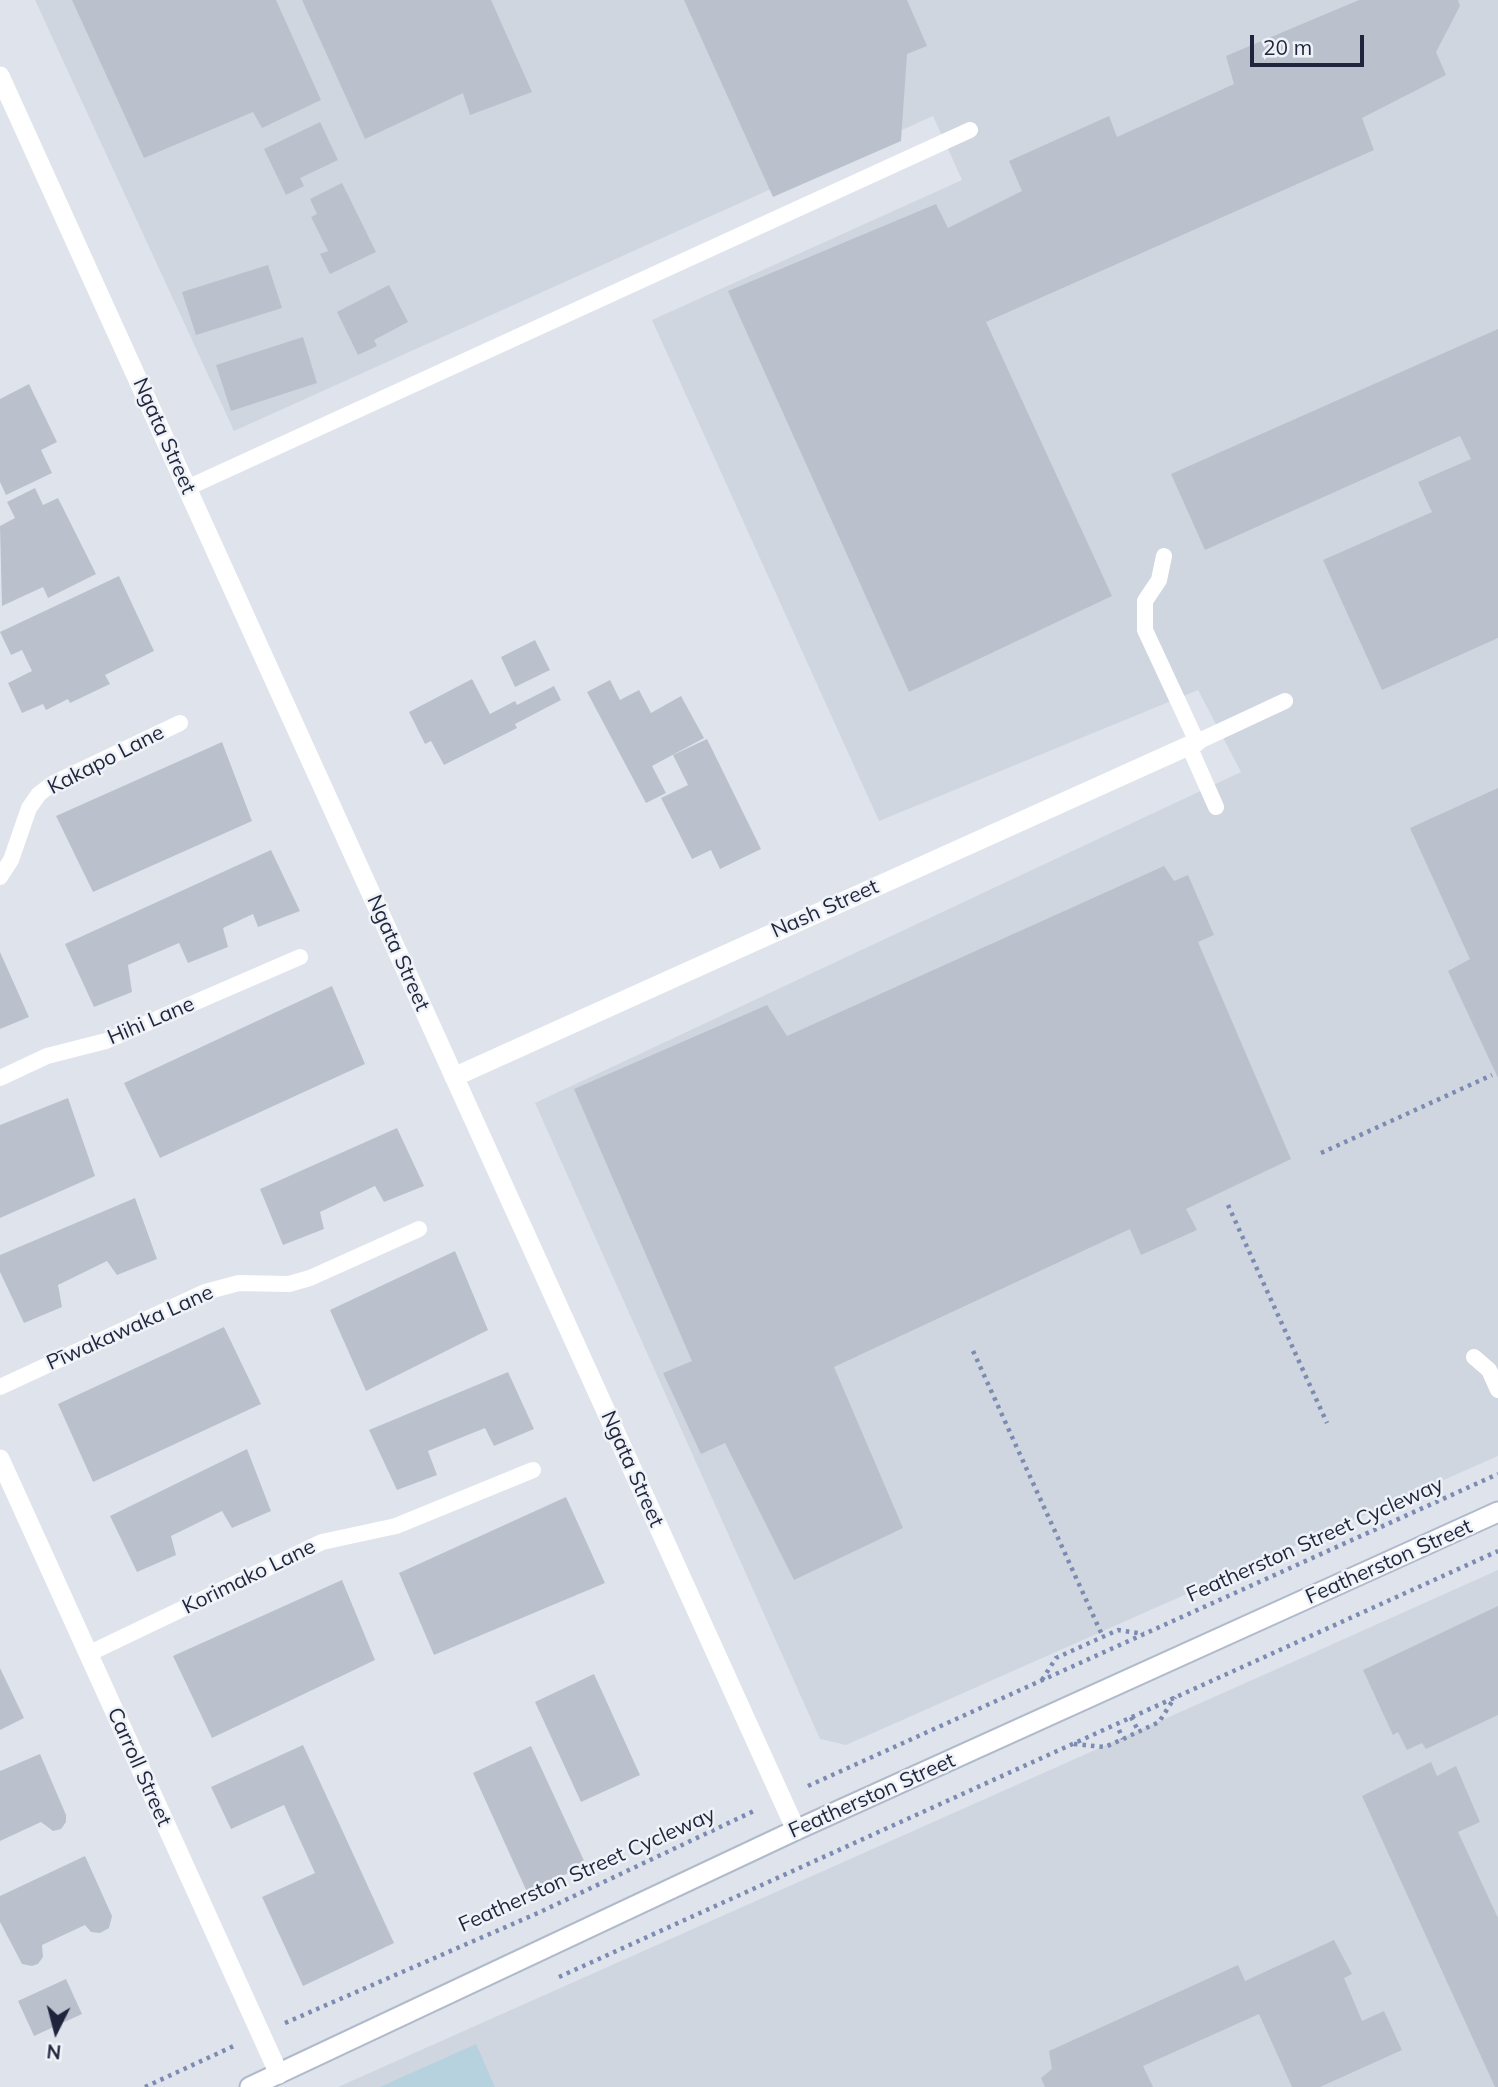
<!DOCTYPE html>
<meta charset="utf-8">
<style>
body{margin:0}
#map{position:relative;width:1498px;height:2087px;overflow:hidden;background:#dfe4ec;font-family:Mulish,sans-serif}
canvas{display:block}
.north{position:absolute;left:21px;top:1996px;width:70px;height:70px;-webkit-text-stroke:5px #eff3f8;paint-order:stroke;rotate:186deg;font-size:19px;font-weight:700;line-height:28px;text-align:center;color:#1f253d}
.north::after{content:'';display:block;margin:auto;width:24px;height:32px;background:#1f253d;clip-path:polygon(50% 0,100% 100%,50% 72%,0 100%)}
.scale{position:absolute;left:1250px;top:35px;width:114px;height:32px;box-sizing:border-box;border:4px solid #1f253d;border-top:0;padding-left:9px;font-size:21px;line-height:24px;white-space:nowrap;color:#1f253d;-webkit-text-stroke:5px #eff3f8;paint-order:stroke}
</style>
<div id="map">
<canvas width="1498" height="2087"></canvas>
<div class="north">N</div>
<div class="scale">20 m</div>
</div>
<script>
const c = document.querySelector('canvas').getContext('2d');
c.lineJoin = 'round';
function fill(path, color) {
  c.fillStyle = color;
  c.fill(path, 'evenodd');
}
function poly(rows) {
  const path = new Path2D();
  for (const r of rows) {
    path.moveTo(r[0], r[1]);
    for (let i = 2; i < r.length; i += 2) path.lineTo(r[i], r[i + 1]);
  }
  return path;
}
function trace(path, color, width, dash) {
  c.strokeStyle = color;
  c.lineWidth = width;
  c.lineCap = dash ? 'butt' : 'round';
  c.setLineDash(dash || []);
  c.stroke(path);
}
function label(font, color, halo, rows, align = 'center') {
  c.font = font + ' Mulish,sans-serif';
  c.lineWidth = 5;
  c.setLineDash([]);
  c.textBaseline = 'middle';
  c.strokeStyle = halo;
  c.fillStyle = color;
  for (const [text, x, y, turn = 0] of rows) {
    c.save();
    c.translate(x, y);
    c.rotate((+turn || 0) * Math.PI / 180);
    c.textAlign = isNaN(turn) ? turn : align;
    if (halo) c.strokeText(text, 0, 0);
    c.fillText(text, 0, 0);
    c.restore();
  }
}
fill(poly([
 [35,0,1498,0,1498,1456,846,1745,820,1739,535,1103,1241,772,1198,690,879,821,652,320,962,180,933,116,234,431],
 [1498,1570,1498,2087,338,2087,1315,1652]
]), '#d0d6df');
fill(poly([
 [476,2044,495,2087,380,2087]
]), '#b6d2df');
fill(poly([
 [72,0,276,0,321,100,262,128,253,112,144,158],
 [302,0,491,0,532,92,470,115,463,93,365,139],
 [684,0,907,0,927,46,907,54,901,141,773,197],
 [1359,0,1458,0,1460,6,1436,52,1446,75,1362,118,1374,150,986,322,1112,596,909,692,728,291,936,204,948,228,1022,191,1009,161,1109,116,1117,137,1234,84,1226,56],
 [320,122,338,160,300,178,304,186,286,195,264,149],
 [342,183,376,252,330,274,320,254,328,251,311,217,317,214,310,199],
 [268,265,282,308,196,335,182,292],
 [389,285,408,322,374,340,377,346,358,355,337,312],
 [1498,329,1498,638,1382,690,1323,560,1432,512,1418,482,1471,459,1460,436,1205,550,1171,474],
 [303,337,317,383,231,411,216,365],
 [29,384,57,442,41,450,52,473,6,495,0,482,0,399],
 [35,488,43,505,58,498,96,574,48,598,43,587,2,606,0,526,15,518,7,502],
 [119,576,154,651,105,675,110,684,70,703,68,699,46,710,43,704,22,713,8,683,32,671,22,650,11,655,0,632],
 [535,640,550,670,515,687,501,657],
 [472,679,490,714,515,701,517,705,554,686,561,700,515,724,517,728,444,765,431,741,425,744,409,712],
 [610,680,620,700,639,690,651,713,681,696,704,738,652,766,666,793,646,803,587,692],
 [707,739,761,849,720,869,711,850,692,859,661,798,688,785,673,755],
 [222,742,252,821,93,892,56,816],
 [1498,788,1498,1078,1448,971,1470,959,1410,828],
 [271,850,300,911,258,927,253,914,223,928,228,947,188,963,179,943,128,965,132,992,94,1007,65,944],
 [1164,866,1174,881,1188,875,1214,935,1198,942,1291,1159,1186,1209,1197,1230,1141,1255,1130,1229,834,1367,903,1528,794,1580,725,1443,701,1454,663,1373,692,1361,574,1089,767,1005,787,1036],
 [0,952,29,1017,0,1029],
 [332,986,365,1064,160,1158,124,1083],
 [68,1098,95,1176,0,1218,0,1125],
 [397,1128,424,1186,384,1202,375,1186,320,1212,324,1229,283,1245,260,1189],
 [135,1198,157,1259,117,1275,107,1261,58,1285,62,1307,24,1323,0,1272,0,1255],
 [455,1251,488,1330,366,1391,330,1310],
 [224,1327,261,1404,93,1482,58,1404],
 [508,1372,534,1429,494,1446,485,1428,428,1451,437,1475,397,1490,369,1430],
 [247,1449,271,1511,232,1528,222,1511,171,1536,176,1555,137,1572,110,1516],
 [566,1497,605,1583,434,1655,399,1573],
 [342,1580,375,1660,212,1738,173,1656],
 [1498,1606,1498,1715,1426,1749,1422,1743,1407,1750,1398,1732,1393,1735,1363,1670],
 [0,1668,24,1718,0,1730],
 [594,1674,640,1775,581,1802,535,1702],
 [303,1745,394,1943,303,1986,262,1897,315,1873,284,1805,231,1829,211,1787],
 [531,1746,586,1865,527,1892,473,1773],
 [40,1754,66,1815,66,1822,61,1829,53,1831,41,1822,0,1841,0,1771],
 [1431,1762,1437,1776,1456,1766,1480,1822,1458,1832,1498,1918,1498,2087,1495,2087,1362,1796],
 [85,1856,112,1916,109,1928,100,1933,91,1932,85,1925,42,1945,43,1957,38,1964,32,1966,22,1964,0,1922,0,1896],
 [1334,1940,1352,1974,1344,1978,1362,2021,1384,2011,1402,2050,1320,2087,1292,2087,1259,2014,1143,2066,1153,2087,1045,2087,1041,2078,1052,2069,1049,2051,1238,1965,1245,1981],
 [66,1979,82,2014,34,2036,18,2001]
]), '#bbc1cc');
const secondary = poly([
 [250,2087,796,1830,1498,1512]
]);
trace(secondary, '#b1bacc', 23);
trace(poly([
 [1321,1153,1492,1075],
 [1228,1205,1327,1423],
 [973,1351,1103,1637],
 [1042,1680,1056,1658,1118,1630,1144,1634],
 [1131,1717,1139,1732],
 [1119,1730,1123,1739],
 [1074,1744,1105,1747,1123,1739,1159,1722,1175,1697],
 [808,1786,1498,1474],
 [559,1977,1498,1551],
 [285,2023,538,1913,756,1810],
 [145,2087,236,2045]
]), '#7c8bb2', 4.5, [3.5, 5]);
trace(poly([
 [187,488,970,130],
 [1164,556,1159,580,1145,601,1145,630,1197,742,1285,701],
 [1189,746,1216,807],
 [0,877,11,860,29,808,39,794,52,784,180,723],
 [0,1078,47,1056,106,1041,300,957],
 [1474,1357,1489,1370,1498,1390],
 [0,1387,205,1292,239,1283,289,1284,310,1278,419,1229],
 [88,1654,322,1542,396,1526,533,1470]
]), '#fff', 16);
trace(poly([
 [0,76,796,1830],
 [454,1077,1197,742],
 [0,1459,279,2074]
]), '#fff', 19);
trace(secondary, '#fff', 19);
label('21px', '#1f253d', '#eff3f8', [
 ["Ngata Street",164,436,66],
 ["Kakapo Lane",106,760,-27],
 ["Nash Street",825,909,-24],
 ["Ngata Street",398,953,66],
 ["Hihi Lane",151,1021,-23],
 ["Pīwakawaka Lane",130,1328,-24],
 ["Ngata Street",632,1469,66],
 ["Featherston Street Cycleway",1315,1540,-24],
 ["Featherston Street",1389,1562,-24],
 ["Korimako Lane",249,1577,-26],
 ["Carroll Street",139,1767,66],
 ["Featherston Street",872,1796,-24],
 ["Featherston Street Cycleway",587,1870,-24]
]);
</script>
